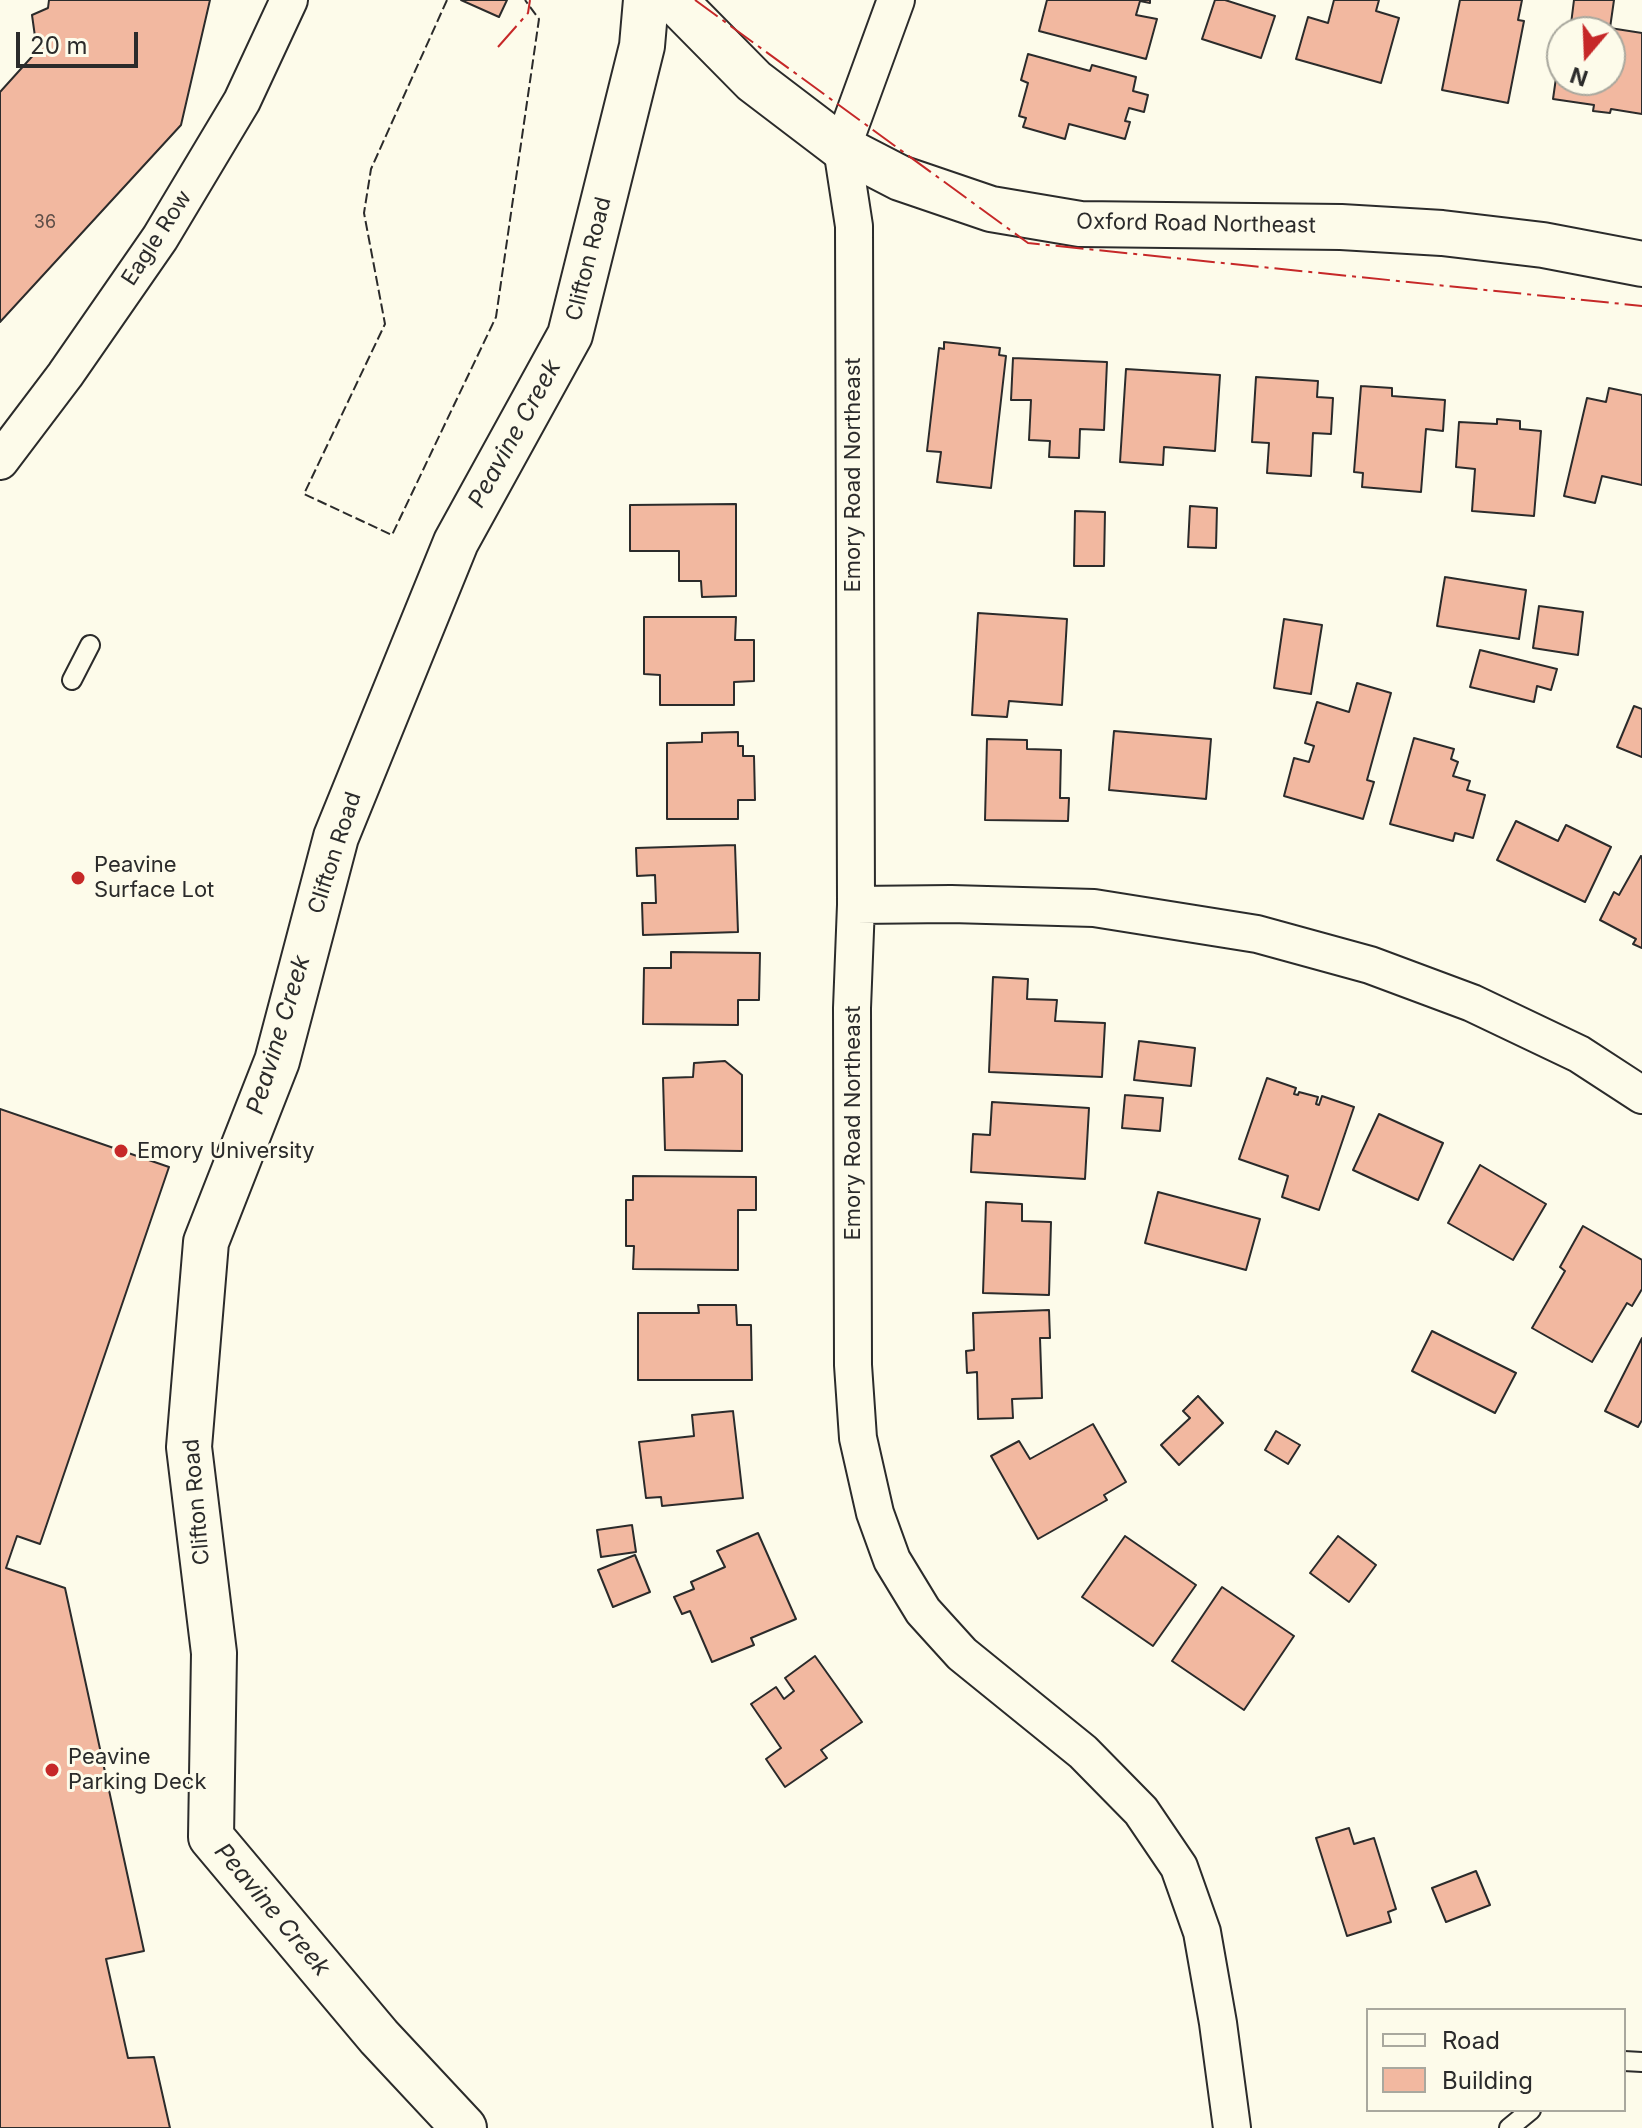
<!DOCTYPE html>
<style>
body{margin:0}
#map{position:relative;width:1642px;height:2128px;overflow:hidden;background:#fdfbea;font-family:Inter,sans-serif}
canvas{display:block}
.legend{position:absolute;left:1366px;top:2008px;width:260px;height:104px;box-sizing:border-box;background:#fdfbea;border:2px solid #a9a89e;margin:0;padding:10px 14px;list-style:none;font-size:24px;color:#2b2b2b}
.legend li{display:flex;align-items:center;gap:16px;height:40px}
.legend b{width:40px;border:2px solid #a9a89e}
.north{position:absolute;left:1546px;top:16px;width:80px;height:80px;box-sizing:border-box;background:#fdfbea;border:2px solid #a9a89e;border-radius:50%;rotate:199deg;font-size:22px;font-weight:700;line-height:32px;text-align:center;color:#2b2b2b}
.north::after{content:'';display:block;margin:auto;width:28px;height:36px;background:#c62828;clip-path:polygon(50% 0,100% 100%,50% 72%,0 100%)}
.scale{position:absolute;left:16px;top:32px;width:122px;height:36px;box-sizing:border-box;border:4px solid #2b2b2b;border-top:0;padding-left:10px;font-size:24px;line-height:28px;white-space:nowrap;color:#2b2b2b;-webkit-text-stroke:6px #fdfbea;paint-order:stroke}
</style>
<div id="map">
<canvas width="1642" height="2128"></canvas>
<ul class="legend">
<li><b style="height:10px;background:#fdfbea"></b>Road</li>
<li><b style="height:22px;background:#f2b8a0"></b>Building</li>
</ul>
<div class="north">N</div>
<div class="scale">20 m</div>
</div>
<script>
const c = document.querySelector('canvas').getContext('2d');
c.lineJoin = 'round';
function fill(path, color) {
  c.fillStyle = color;
  c.fill(path, 'evenodd');
}
function poly(rows) {
  const path = new Path2D();
  for (const r of rows) {
    path.moveTo(r[0], r[1]);
    for (let i = 2; i < r.length; i += 2) path.lineTo(r[i], r[i + 1]);
  }
  return path;
}
function trace(path, color, width, dash) {
  c.strokeStyle = color;
  c.lineWidth = width;
  c.lineCap = dash ? 'butt' : 'round';
  c.setLineDash(dash || []);
  c.stroke(path);
}
function label(font, color, halo, rows, align = 'center') {
  c.font = font + ' Inter,sans-serif';
  c.lineWidth = 6;
  c.setLineDash([]);
  c.textBaseline = 'middle';
  c.strokeStyle = halo;
  c.fillStyle = color;
  for (const [text, x, y, turn = 0] of rows) {
    c.save();
    c.translate(x, y);
    c.rotate((+turn || 0) * Math.PI / 180);
    c.textAlign = isNaN(turn) ? turn : align;
    if (halo) c.strokeText(text, 0, 0);
    c.fillText(text, 0, 0);
    c.restore();
  }
}
const building = poly([
 [49,0,210,0,181,125,0,322,0,92,37,51,32,15,48,8,49,0],
 [461,0,507,0,499,17,461,0],
 [1047,0,1150,0,1150,3,1140,1,1136,15,1157,19,1146,59,1039,31,1047,0],
 [1215,0,1225,0,1275,16,1261,58,1202,39,1215,0],
 [1334,0,1379,0,1376,11,1399,18,1381,83,1296,59,1308,17,1328,23,1334,0],
 [1460,0,1522,0,1518,20,1524,21,1508,103,1442,90,1460,0],
 [1574,0,1614,0,1610,28,1642,33,1642,114,1611,109,1610,113,1593,111,1594,105,1553,99,1558,64,1562,65,1562,80,1610,80,1610,32,1570,32,1574,0],
 [1028,54,1090,71,1092,65,1136,77,1133,91,1148,95,1144,112,1129,108,1125,121,1130,122,1125,139,1069,124,1065,139,1023,127,1026,118,1019,116,1028,83,1021,80,1028,54],
 [944,342,1000,348,999,355,1006,356,991,488,937,482,941,452,927,451,939,348,944,349,944,342],
 [1013,358,1107,362,1104,430,1080,429,1079,458,1049,457,1050,441,1029,440,1031,400,1011,400,1013,358],
 [1126,369,1220,375,1215,451,1164,447,1163,465,1120,462,1126,369],
 [1256,377,1318,381,1317,397,1333,398,1331,434,1313,433,1311,476,1267,473,1269,443,1252,442,1256,377],
 [1361,386,1392,388,1392,396,1445,400,1443,431,1426,429,1421,492,1362,487,1363,473,1354,472,1361,386],
 [1609,388,1642,395,1642,485,1602,476,1595,503,1564,496,1587,398,1606,402,1609,388],
 [1497,419,1520,421,1520,429,1541,431,1534,516,1472,511,1475,469,1456,467,1459,422,1497,424,1497,419],
 [736,504,736,596,702,597,701,581,679,581,679,551,630,551,630,505,736,504],
 [1190,506,1217,508,1216,548,1188,547,1190,506],
 [1075,511,1105,512,1104,566,1074,566,1075,511],
 [1445,577,1526,590,1519,639,1437,626,1445,577],
 [1539,606,1583,612,1578,655,1533,648,1539,606],
 [978,613,1067,619,1062,705,1009,701,1007,717,972,715,978,613],
 [644,617,736,617,735,640,754,640,754,681,734,682,734,705,660,705,660,675,644,674,644,617],
 [1284,619,1322,625,1311,694,1274,688,1284,619],
 [1480,650,1557,669,1551,690,1537,686,1534,702,1470,687,1480,650],
 [1357,683,1391,693,1367,780,1374,782,1363,819,1284,796,1294,758,1309,762,1314,746,1305,743,1317,702,1349,712,1357,683],
 [1634,706,1642,709,1642,757,1617,747,1634,706],
 [1114,731,1211,739,1206,799,1109,790,1114,731],
 [738,732,738,746,743,746,743,756,754,756,755,800,738,800,738,819,667,819,667,743,702,742,702,733,738,732],
 [1414,738,1454,749,1451,759,1458,762,1453,776,1470,781,1467,790,1485,795,1473,838,1455,833,1453,841,1390,824,1414,738],
 [987,739,1027,740,1027,749,1061,750,1060,798,1069,798,1068,821,985,820,987,739],
 [1516,821,1558,841,1566,825,1611,847,1585,902,1497,860,1516,821],
 [735,845,738,932,643,935,642,903,656,903,655,875,637,876,636,848,735,845],
 [1641,856,1642,857,1642,948,1633,944,1636,939,1600,920,1614,892,1619,895,1641,856],
 [671,952,760,953,759,1000,738,1000,738,1025,643,1024,644,968,671,968,671,952],
 [993,977,1028,979,1027,999,1057,1000,1055,1021,1105,1023,1102,1077,989,1072,993,977],
 [1139,1041,1195,1048,1191,1086,1134,1080,1139,1041],
 [725,1061,742,1075,742,1151,665,1150,663,1078,693,1077,694,1063,725,1061],
 [1267,1078,1296,1088,1294,1094,1298,1095,1299,1092,1318,1097,1316,1104,1319,1105,1322,1096,1354,1107,1319,1210,1282,1197,1288,1176,1239,1159,1267,1078],
 [1125,1095,1163,1098,1160,1131,1122,1128,1125,1095],
 [992,1102,1089,1108,1085,1179,971,1172,973,1134,990,1135,992,1102],
 [0,1109,169,1167,40,1544,17,1536,6,1568,65,1588,144,1951,106,1959,128,2058,154,2057,170,2128,0,2128,0,1109],
 [1379,1114,1443,1143,1418,1200,1353,1170,1379,1114],
 [1480,1165,1546,1204,1513,1260,1448,1223,1480,1165],
 [633,1176,756,1177,756,1210,738,1210,738,1270,633,1269,634,1246,626,1246,626,1200,633,1200,633,1176],
 [1158,1192,1260,1219,1246,1270,1145,1243,1158,1192],
 [986,1202,1022,1204,1022,1221,1051,1222,1049,1295,983,1293,986,1202],
 [1583,1226,1642,1260,1642,1289,1632,1306,1627,1303,1592,1362,1532,1328,1565,1271,1560,1267,1583,1226],
 [698,1305,736,1305,737,1325,751,1325,752,1380,638,1380,638,1313,699,1313,698,1305],
 [1049,1310,1050,1338,1040,1338,1042,1398,1012,1399,1013,1418,978,1419,977,1372,967,1373,966,1351,974,1350,973,1313,1049,1310],
 [1432,1331,1516,1373,1495,1413,1412,1371,1432,1331],
 [1642,1338,1642,1420,1638,1427,1605,1411,1642,1338],
 [1198,1396,1223,1423,1179,1465,1161,1445,1190,1418,1183,1411,1198,1396],
 [733,1411,743,1498,662,1506,661,1497,646,1498,639,1442,694,1436,692,1415,733,1411],
 [1093,1424,1126,1482,1104,1495,1107,1500,1038,1539,991,1456,1019,1441,1030,1459,1093,1424],
 [1276,1431,1300,1445,1288,1464,1265,1450,1276,1431],
 [632,1525,636,1552,601,1557,597,1530,632,1525],
 [758,1533,796,1619,751,1638,754,1645,712,1662,690,1611,682,1614,674,1597,694,1589,691,1582,725,1567,717,1551,758,1533],
 [1125,1536,1196,1585,1153,1646,1082,1597,1125,1536],
 [1338,1536,1376,1565,1349,1602,1310,1573,1338,1536],
 [635,1555,650,1592,613,1607,598,1570,635,1555],
 [1222,1587,1294,1636,1244,1710,1172,1661,1222,1587],
 [815,1656,862,1722,821,1750,827,1758,785,1787,766,1759,781,1748,751,1704,776,1687,784,1699,794,1691,785,1678,815,1656],
 [1349,1828,1354,1844,1374,1838,1396,1909,1388,1912,1391,1922,1347,1936,1316,1838,1349,1828],
 [1476,1871,1490,1905,1446,1922,1432,1888,1476,1871]
]);
fill(building, '#f2b8a0');
trace(building, '#2b2b2b', 2);
const service = poly([
 [72,680,90,645],
 [1624,2061,1642,2062],
 [1509,2128,1531,2110]
]);
const minor = poly([
 [896,0,842,148,854,226,856,905,852,1008,853,1365,858,1438,875,1513,892,1560,923,1611,962,1654,1083,1752,1141,1811,1179,1867,1202,1932,1218,2023,1232,2128],
 [0,461,65,375,160,238,242,101,289,0],
 [856,905,951,904,1094,908,1257,934,1370,965,1472,1003,1579,1054,1642,1095]
]);
const tertiary = poly([
 [674,0,754,81,842,148,900,178,991,209,1080,224,1341,227,1442,233,1543,245,1642,264]
]);
const secondary = poly([
 [464,2128,379,2037,211,1837,214,1653,189,1447,206,1242,277,1061,336,837,456,542,570,335,642,46,646,0]
]);
trace(service, '#2b2b2b', 22);
trace(minor, '#2b2b2b', 40);
trace(tertiary, '#2b2b2b', 48);
trace(secondary, '#2b2b2b', 48);
trace(service, '#fdfbea', 18);
trace(minor, '#fdfbea', 36);
trace(tertiary, '#fdfbea', 44);
trace(secondary, '#fdfbea', 44);
trace(poly([
 [447,0,371,169,364,213,385,324,304,494,392,535,496,317,539,19,525,0]
]), '#2b2b2b', 2, [10, 4]);
trace(poly([
 [695,0,1028,243,1642,306],
 [498,47,528,13,530,0]
]), '#c62828', 2, [28, 6, 4, 6]);
for (const [x, y, r, color] of [
 [78,878,8,"#c62828"],
 [121,1151,8,"#c62828"],
 [52,1770,8,"#c62828"]
]) {
  const dot = new Path2D();
  dot.arc(x, y, r, 0, 2 * Math.PI);
  c.fillStyle = color;
  c.fill(dot);
  trace(dot, '#fdfbea', 3);
}
label('18px', '#5d4e48', null, [
 ["36",45,223]
]);
label('22px', '#2b2b2b', '#fdfbea', [
 ["Oxford Road Northeast",1196,224,1],
 ["Eagle Row",157,238,-57],
 ["Clifton Road",589,259,-76],
 ["Emory Road Northeast",853,475,-90],
 ["Clifton Road",335,853,-72],
 ["Emory Road Northeast",853,1123,-90],
 ["Clifton Road",197,1502,-95]
]);
label('22px', '#2b2b2b', '#fdfbea', [
 ["Peavine",94,865],
 ["Surface Lot",94,890],
 ["Emory University",137,1151],
 ["Peavine",68,1757],
 ["Parking Deck",68,1782]
], 'left');
label('italic 24px', '#2b2b2b', '#fdfbea', [
 ["Peavine Creek",515,434,-61],
 ["Peavine Creek",279,1035,-73],
 ["Peavine Creek",272,1910,50]
]);
</script>
